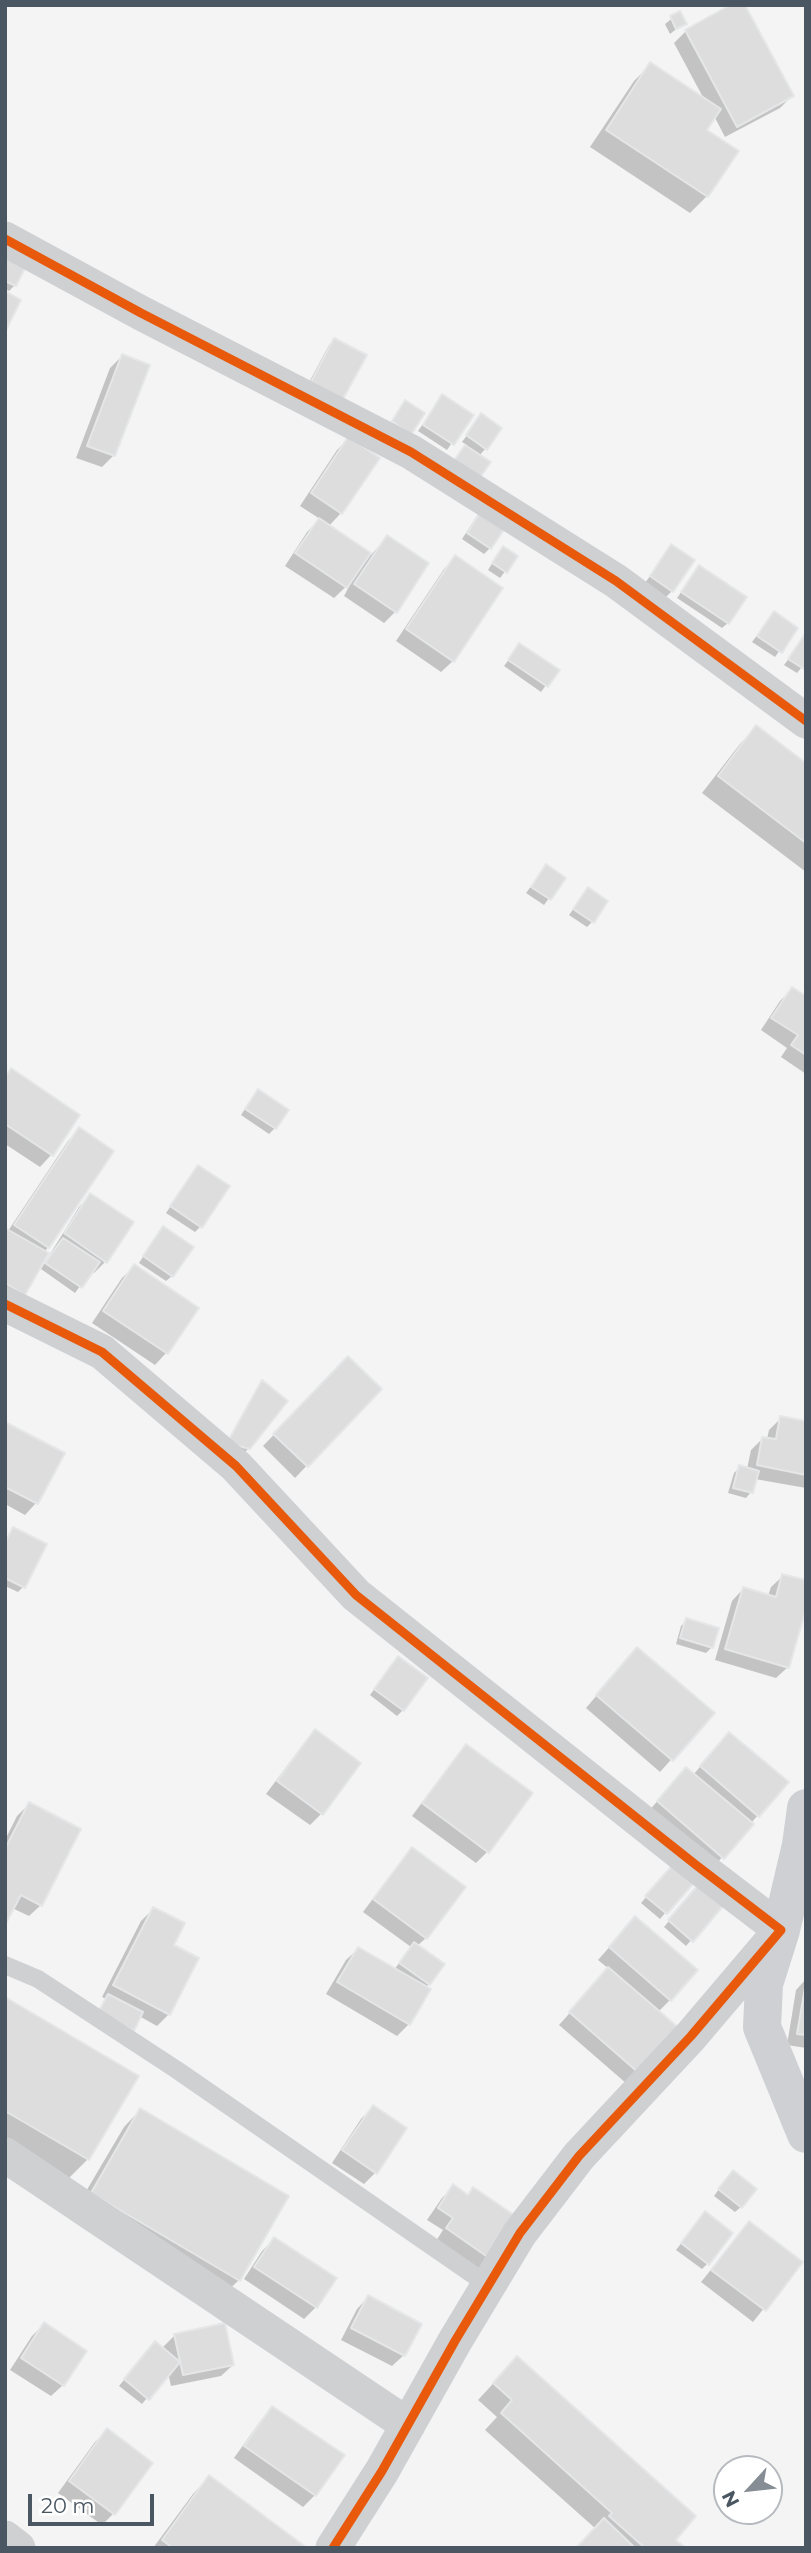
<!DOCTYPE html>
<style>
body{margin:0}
#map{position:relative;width:811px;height:2553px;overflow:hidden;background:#f4f4f4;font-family:Montserrat,sans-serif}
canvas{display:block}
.frame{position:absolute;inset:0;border:7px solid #4a5661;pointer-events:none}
.north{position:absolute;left:713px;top:2455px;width:70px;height:70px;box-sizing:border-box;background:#fff;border:2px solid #b7bbc0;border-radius:50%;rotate:243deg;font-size:19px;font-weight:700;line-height:28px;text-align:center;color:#4a5661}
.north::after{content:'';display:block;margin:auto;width:24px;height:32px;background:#868d94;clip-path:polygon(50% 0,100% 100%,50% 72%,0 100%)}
.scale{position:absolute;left:28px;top:2494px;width:126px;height:32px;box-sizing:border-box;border:4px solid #4a5661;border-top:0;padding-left:9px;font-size:21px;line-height:24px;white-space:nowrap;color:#4a5661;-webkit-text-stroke:5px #fff;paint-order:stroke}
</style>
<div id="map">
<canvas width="811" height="2553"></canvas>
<div class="frame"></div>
<div class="north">N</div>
<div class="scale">20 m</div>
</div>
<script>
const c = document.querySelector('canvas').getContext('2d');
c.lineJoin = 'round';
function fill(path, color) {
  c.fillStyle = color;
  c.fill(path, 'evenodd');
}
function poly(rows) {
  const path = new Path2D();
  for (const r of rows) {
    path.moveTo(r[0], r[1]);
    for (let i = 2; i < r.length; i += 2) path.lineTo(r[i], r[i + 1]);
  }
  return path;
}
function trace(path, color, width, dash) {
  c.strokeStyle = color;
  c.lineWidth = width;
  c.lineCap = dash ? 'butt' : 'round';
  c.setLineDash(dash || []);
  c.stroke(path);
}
fill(poly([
 [679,13,684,23,670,34,665,24],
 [686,31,792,96,780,108,725,137,714,116,705,130,736,151,707,196,690,213,590,147,634,81,650,65,705,101,674,43],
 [5,250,15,285,9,291,5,289],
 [335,340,364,356,306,388,329,345],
 [122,356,114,455,102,467,76,458,110,368],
 [442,397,471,415,447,450,418,431],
 [481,416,486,448,479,456,449,468,467,445,462,442],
 [348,439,341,513,328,527,371,555,387,537,396,611,384,623,344,596,352,581,334,598,285,566,307,532,320,519,300,506,337,450],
 [480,511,490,548,484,554,462,539],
 [671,547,672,591,666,597,645,583],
 [498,554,516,557,500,578,488,570],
 [456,557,453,661,441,672,396,641,444,569],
 [699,567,728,623,722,628,677,598],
 [774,613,796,628,775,657,752,642],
 [806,636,806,662,797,673,784,665],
 [520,645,557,670,541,692,504,666],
 [756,727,806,766,806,872,702,793,740,744],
 [546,866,564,878,544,905,526,893],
 [588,889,593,921,587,927,569,915],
 [792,989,806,998,806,1074,781,1057,787,1048,761,1030,780,1001],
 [11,1070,77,1115,51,1155,40,1167,5,1144,5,1076],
 [253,1097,275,1128,269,1134,241,1115],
 [79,1129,48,1247,12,1305,5,1302,5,1230,8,1231,68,1141],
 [193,1173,201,1226,195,1232,166,1213],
 [90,1195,105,1262,94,1273,91,1271,75,1293,41,1269,79,1207],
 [158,1234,172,1276,166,1281,139,1263],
 [134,1267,196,1309,166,1353,155,1365,92,1323,122,1278],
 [348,1358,380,1389,295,1478,263,1446],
 [262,1382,249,1448,243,1454,223,1449,257,1388],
 [781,1418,806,1423,806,1488,755,1479,751,1492,746,1498,728,1493,734,1473,740,1467,747,1469,751,1450,763,1438,767,1439,769,1430],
 [5,1424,36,1503,25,1515,5,1504],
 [14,1529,23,1587,18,1592,5,1586,5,1540],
 [783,1576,788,1667,776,1678,715,1660,732,1601,743,1589,768,1596,771,1587],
 [687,1620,712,1647,706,1653,676,1644,681,1626],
 [626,1661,713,1713,660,1772,586,1708],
 [393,1664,403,1710,397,1716,370,1695],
 [316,1731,321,1814,310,1825,266,1794,304,1743],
 [466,1746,487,1852,476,1863,412,1816,455,1758],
 [718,1746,758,1815,712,1869,647,1813,675,1781,693,1775],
 [29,1804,41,1905,29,1916,12,1908,5,1921,5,1840,17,1816],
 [412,1849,426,1938,417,1946,429,1984,425,1988,409,2024,397,2036,326,1994,346,1960,358,1949,394,1970,411,1947,363,1912,401,1861],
 [673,1866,697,1876,660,1919,641,1903],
 [698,1886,726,1900,686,1946,664,1927],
 [153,1909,172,1946,169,2014,157,2026,139,2016,127,2036,94,2019,106,1999,102,1997,141,1921],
 [635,1918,670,2000,658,2012,677,2028,627,2084,559,2025,609,1969,598,1960],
 [806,1979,806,2048,787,2045,796,1990],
 [5,1999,88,2159,68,2179,5,2142],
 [373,2107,375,2173,364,2184,332,2163,361,2119],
 [140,2110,239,2280,222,2296,75,2210,124,2127],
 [727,2178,741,2207,735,2212,714,2196],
 [453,2187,467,2196,473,2189,517,2219,479,2270,436,2241,443,2230,427,2220,442,2198],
 [700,2219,707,2264,702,2269,676,2250],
 [749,2223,801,2262,753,2322,701,2282],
 [274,2239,316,2307,304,2319,244,2279,262,2251],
 [368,2297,404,2355,392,2366,341,2340,357,2309],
 [44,2324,63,2385,51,2396,10,2370,32,2336],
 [175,2335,233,2365,221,2376,171,2386,168,2373,142,2404,119,2386,149,2349,161,2349],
 [501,2375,674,2540,683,2548,578,2548,596,2529,485,2430,497,2417,478,2400],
 [272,2408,342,2456,315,2495,303,2507,234,2458,261,2420],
 [107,2431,113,2514,102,2525,58,2493,95,2442],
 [209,2477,303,2548,153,2548,193,2494]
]), '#0003');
const building = poly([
 [730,5,745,5,794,96,737,127,685,30,730,5],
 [680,11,687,24,676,29,670,16,680,11],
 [650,62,721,109,707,130,739,151,708,197,606,130,650,62],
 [5,248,29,260,16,286,5,281,5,248],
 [5,291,21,300,5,332,5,291],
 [334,338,367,355,343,399,311,382,334,338],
 [122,354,150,365,115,456,87,446,122,354],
 [442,394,474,415,454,445,423,425,442,394],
 [405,400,425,413,411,435,392,421,405,400],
 [481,413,502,428,487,450,466,435,481,413],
 [348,437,380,458,342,514,311,493,348,437],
 [465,445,491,462,479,479,453,462,465,445],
 [486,503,511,519,491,549,467,533,486,503],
 [319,518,371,553,347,588,295,553,319,518],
 [387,535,429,563,397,613,354,584,387,535],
 [671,544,695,560,673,592,650,576,671,544],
 [503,546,518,556,507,573,492,563,503,546],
 [455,555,503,588,454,662,406,629,455,555],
 [699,565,747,597,729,624,681,592,699,565],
 [774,611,798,628,782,653,757,636,774,611],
 [805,634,806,666,804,669,788,659,805,634],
 [519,643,560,670,548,687,508,660,519,643],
 [756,725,806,763,806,843,718,776,756,725],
 [546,864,566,878,551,900,531,887,546,864],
 [588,887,608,901,594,923,573,909,588,887],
 [792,987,806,996,806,1055,791,1045,798,1035,771,1018,792,987],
 [11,1068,80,1115,53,1156,5,1124,5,1077,11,1068],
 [258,1089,289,1110,276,1129,245,1109,258,1089],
 [79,1127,114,1151,49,1248,14,1225,79,1127],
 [198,1165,230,1186,202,1228,170,1206,198,1165],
 [90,1193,134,1222,107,1263,64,1233,90,1193],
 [163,1226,194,1247,173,1277,143,1256,163,1226],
 [5,1228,49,1253,25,1295,5,1283,5,1228],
 [63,1238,100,1262,82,1288,45,1263,63,1238],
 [134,1264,199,1308,168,1354,103,1311,134,1264],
 [348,1356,382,1389,308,1467,273,1434,348,1356],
 [262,1380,288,1401,250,1449,227,1443,262,1380],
 [780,1416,806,1421,806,1475,757,1465,762,1437,776,1439,780,1416],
 [5,1422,65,1453,38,1504,5,1487,5,1422],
 [739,1465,759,1471,753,1493,733,1488,739,1465],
 [13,1527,47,1544,25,1588,5,1578,5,1543,13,1527],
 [782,1574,806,1580,806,1609,789,1668,725,1649,743,1587,776,1597,782,1574],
 [686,1618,719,1628,713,1648,680,1638,686,1618],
 [637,1647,715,1713,673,1761,596,1695,637,1647],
 [398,1656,428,1678,404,1711,374,1689,398,1656],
 [315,1729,361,1763,323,1815,277,1781,315,1729],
 [729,1732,789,1782,759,1817,700,1766,729,1732],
 [466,1744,533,1793,489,1853,422,1803,466,1744],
 [686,1767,754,1824,724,1859,657,1801,686,1767],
 [29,1802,81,1829,42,1906,21,1895,5,1925,5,1849,29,1802],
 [412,1847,466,1887,427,1939,373,1899,412,1847],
 [679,1858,700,1876,667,1914,645,1896,679,1858],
 [704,1878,729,1899,693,1942,668,1920,704,1878],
 [153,1907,185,1923,174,1945,199,1958,170,2015,113,1985,153,1907],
 [635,1916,698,1970,671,2001,609,1947,635,1916],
 [414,1942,445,1964,430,1985,399,1963,414,1942],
 [358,1947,431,1989,410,2025,337,1982,358,1947],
 [608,1967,679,2028,640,2074,569,2012,608,1967],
 [806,1982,806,2035,797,2034,806,1982],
 [108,1994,143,2012,134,2031,98,2013,108,1994],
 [5,1997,139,2076,89,2160,5,2111,5,1997],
 [373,2105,407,2128,377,2174,342,2150,373,2105],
 [140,2108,289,2196,240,2281,91,2193,140,2108],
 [733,2170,757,2189,742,2208,718,2189,733,2170],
 [453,2184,468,2195,473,2187,520,2219,492,2260,446,2228,453,2218,438,2208,453,2184],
 [705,2211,733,2233,709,2265,681,2243,705,2211],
 [749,2221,803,2262,766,2311,711,2270,749,2221],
 [274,2237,337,2278,317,2308,254,2267,274,2237],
 [368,2295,422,2324,405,2356,351,2328,368,2295],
 [44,2322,87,2351,64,2386,21,2358,44,2322],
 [225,2323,234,2365,183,2375,174,2334,225,2323],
 [155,2341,180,2362,149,2400,124,2379,155,2341],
 [517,2356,696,2516,676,2540,686,2548,645,2548,609,2516,612,2513,501,2413,512,2400,493,2383,517,2356],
 [272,2406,345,2455,316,2496,244,2446,272,2406],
 [107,2428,153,2463,115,2515,69,2481,107,2428],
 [209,2475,306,2547,305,2548,173,2548,162,2540,209,2475],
 [604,2518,635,2548,576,2548,604,2518]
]);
fill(building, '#ddddde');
trace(building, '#e5e6e7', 2);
trace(poly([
 [5,1965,38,1979,177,2070,488,2285]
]), '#ced0d2', 18);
trace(poly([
 [5,239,141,313,411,452,616,581,806,721],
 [5,1304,102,1352,236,1466,356,1595,696,1865,781,1930,691,2036,579,2156,520,2233,455,2341,382,2471,333,2548],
 [5,2155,408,2425],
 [5,2538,18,2548]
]), '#ced0d2', 35);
trace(poly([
 [806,1808,801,1845,781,1930,764,1984,762,2027,806,2134]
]), '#ced0d4', 38);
trace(poly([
 [5,239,141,313,411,452,616,581,806,721],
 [5,1304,102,1352,236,1466,356,1595,696,1865,781,1930,691,2036,579,2156,520,2233,455,2341,382,2471,333,2548]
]), '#e8590c', 9);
</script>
